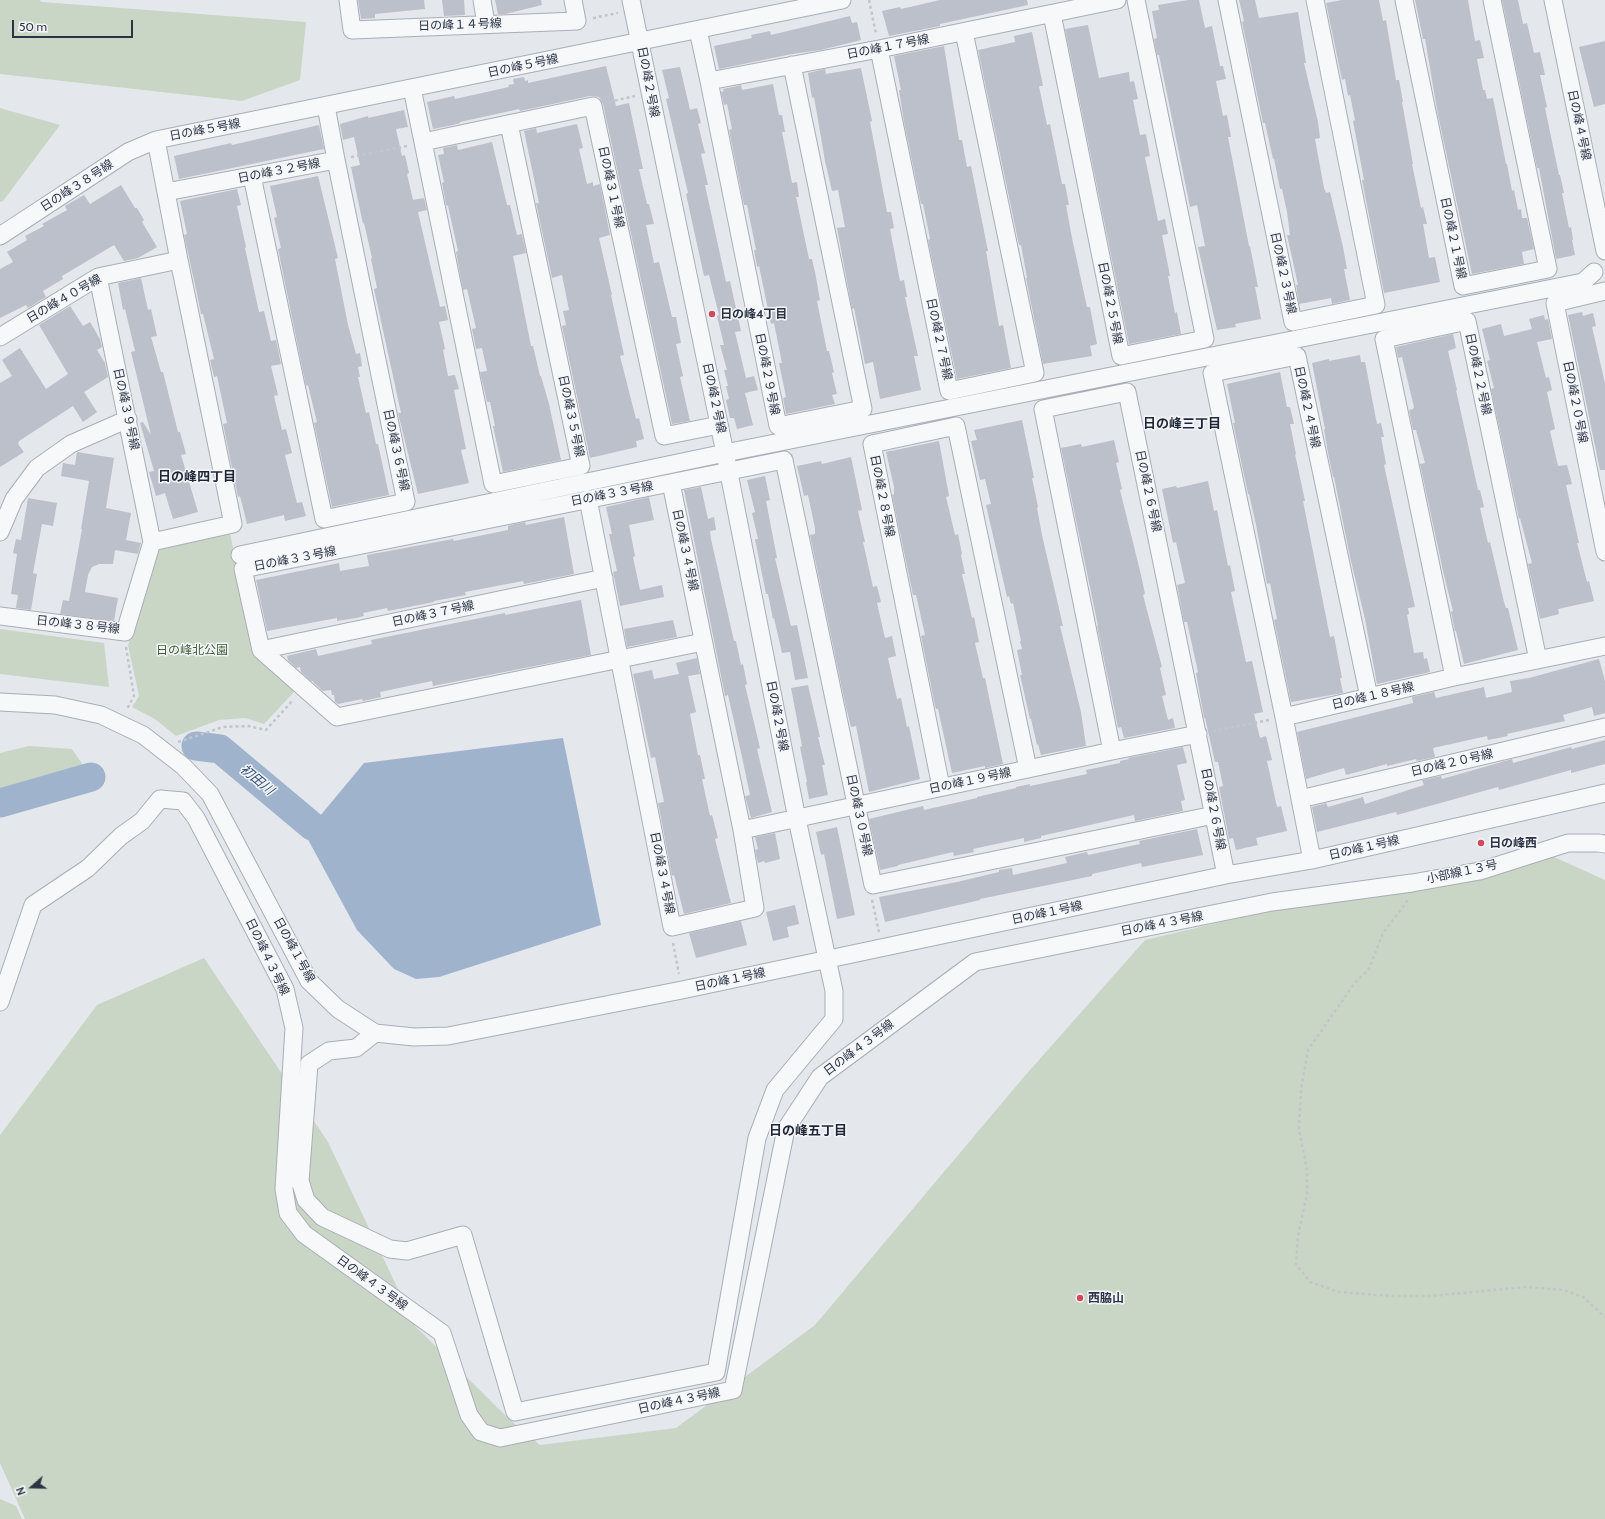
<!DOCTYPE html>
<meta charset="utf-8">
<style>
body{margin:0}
#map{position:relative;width:1605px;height:1519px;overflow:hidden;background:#e4e7ec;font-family:Cabin,sans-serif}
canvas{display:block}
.north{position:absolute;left:12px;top:1467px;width:40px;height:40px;-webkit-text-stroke:3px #f4f6f9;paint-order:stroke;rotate:250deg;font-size:11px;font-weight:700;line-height:16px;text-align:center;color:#2b3445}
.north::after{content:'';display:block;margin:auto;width:14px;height:18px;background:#2b3445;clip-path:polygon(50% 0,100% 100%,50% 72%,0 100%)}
.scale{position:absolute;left:12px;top:20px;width:121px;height:18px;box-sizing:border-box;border:2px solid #2b3445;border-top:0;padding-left:5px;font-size:12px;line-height:14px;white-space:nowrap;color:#2b3445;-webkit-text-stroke:3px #f4f6f9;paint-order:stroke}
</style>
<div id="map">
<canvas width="1605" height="1519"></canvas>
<div class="north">N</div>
<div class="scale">50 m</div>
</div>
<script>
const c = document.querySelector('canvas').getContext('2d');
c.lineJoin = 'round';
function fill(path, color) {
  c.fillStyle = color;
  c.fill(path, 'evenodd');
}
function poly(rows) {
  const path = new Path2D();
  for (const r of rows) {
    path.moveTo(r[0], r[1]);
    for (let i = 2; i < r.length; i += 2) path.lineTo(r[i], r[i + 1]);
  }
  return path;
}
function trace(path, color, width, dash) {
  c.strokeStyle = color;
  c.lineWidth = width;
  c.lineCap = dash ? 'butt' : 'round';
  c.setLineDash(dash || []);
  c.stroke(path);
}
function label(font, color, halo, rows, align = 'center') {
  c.font = font + ' Cabin,"Noto Sans JP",sans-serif';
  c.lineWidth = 3;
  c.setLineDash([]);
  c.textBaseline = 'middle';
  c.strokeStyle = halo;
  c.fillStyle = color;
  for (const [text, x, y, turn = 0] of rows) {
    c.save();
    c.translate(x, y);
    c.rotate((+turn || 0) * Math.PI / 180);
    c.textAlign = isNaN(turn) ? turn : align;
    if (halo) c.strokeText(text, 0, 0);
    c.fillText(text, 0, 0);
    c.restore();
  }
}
fill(poly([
 [0,0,39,0,42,2,306,22,300,80,242,101,0,74],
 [0,108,60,125,3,201,0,202],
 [230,534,256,654,296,690,264,724,245,718,219,720,176,736,155,719,132,707,139,696,128,645,157,550],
 [0,629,104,643,109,687,0,674],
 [29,746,72,749,85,768,0,794,0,753],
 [1534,848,1605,880,1605,1519,25,1519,0,1463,0,1135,97,1005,204,958,328,1142,416,1327,509,1419,540,1445,676,1428,815,1325,1023,1078,1145,940],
 [0,1499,16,1506,22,1519,0,1519]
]), '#c9d6c5');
fill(poly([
 [563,738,601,925,439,977,416,979,394,969,357,930,305,834,364,763]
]), '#9fb4cc');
trace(poly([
 [196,746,220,749,312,826],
 [0,803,91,777]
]), '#9fb4cc', 29);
fill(poly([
 [358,0,424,0,425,9,375,14,375,18,361,19],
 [442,0,464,0,465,15,444,16],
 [495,0,541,0,542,5,505,14,498,14],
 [940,0,1027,0,1028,5,940,24,940,26,889,36,882,11,900,7,901,9],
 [1188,0,1199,0,1205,28,1212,26,1220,66,1223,66,1226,79,1216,81,1223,116,1227,115,1231,137,1228,137,1249,246,1250,246,1258,287,1255,287,1261,319,1235,324,1236,327,1217,330,1198,247,1205,246,1197,205,1190,207,1159,55,1157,55,1154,39,1157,38,1152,11,1159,10,1158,5],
 [1239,0,1255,0,1259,18,1298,12,1306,63,1304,63,1318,122,1320,138,1315,139,1324,188,1326,193,1330,192,1343,247,1347,269,1344,269,1350,300,1332,304,1331,298,1299,304,1296,285,1298,285,1287,235,1290,235,1287,212,1282,189,1280,189,1274,158,1273,159,1265,123,1263,123,1242,22,1244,21],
 [1342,0,1379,0,1383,21,1386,20,1396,80,1399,80,1403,102,1402,102,1413,164,1412,164,1421,208,1423,207,1427,224,1423,224,1429,258,1435,257,1440,282,1384,293,1362,180,1364,180,1353,121,1355,120,1350,95,1348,96,1345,79,1342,80,1326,3],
 [1415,0,1468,0,1475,41,1480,40,1484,58,1477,59,1483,90,1485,90,1487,99,1493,98,1506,164,1507,164,1512,191,1514,190,1518,210,1521,209,1522,218,1527,218,1534,249,1522,252,1524,264,1472,274,1438,115,1425,39,1423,39],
 [1502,0,1518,0,1523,24,1527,23,1534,53,1540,52,1545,75,1540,75,1547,107,1545,108,1559,175,1560,175,1564,193,1562,193,1569,228,1571,227,1573,240,1572,240,1575,255,1556,259,1539,168,1537,168],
 [850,16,852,23,857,22,861,40,821,50,792,54,719,69,714,46,752,38,751,35,770,31,771,35],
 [1088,25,1099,78,1129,72,1130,82,1134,81,1138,99,1133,100,1140,135,1146,134,1150,156,1145,157,1158,221,1165,219,1168,234,1162,235,1170,276,1168,276,1175,313,1177,312,1181,334,1129,344,1065,29],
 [1032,32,1043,86,1039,86,1047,125,1050,124,1062,184,1065,184,1069,205,1066,205,1072,238,1087,307,1090,307,1097,344,1090,346,1092,356,1043,364,1026,278,1027,278,1021,245,1019,245,978,50,1015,42,1014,36],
 [1605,41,1605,104,1594,107,1579,47],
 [944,46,959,140,962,140,967,167,971,166,988,251,986,251,999,326,1003,325,1011,368,957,379,928,240,930,239,923,204,921,204,904,122,899,90,901,90,894,56],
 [606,66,616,106,629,103,643,169,639,169,647,204,649,204,654,224,646,225,654,263,659,262,672,317,676,317,681,343,676,344,683,376,680,377,690,421,672,424,603,104,599,97,590,96,520,111,519,109,460,122,460,123,453,125,433,129,427,102,454,96,455,99,509,87,508,85,514,84,513,79,524,77,525,81,528,80,528,83],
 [680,67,690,110,697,108,701,123,698,124,705,153,701,154,708,185,705,185,726,282,730,281,741,331,735,332,746,378,754,376,758,390,745,393,753,425,737,429,734,418,730,418,726,400,729,399,726,386,728,386,724,370,727,370,720,345,724,345,717,316,719,315,709,275,704,276,686,194,688,193,666,99,669,98,662,70],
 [861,68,872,121,870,122,887,212,891,212,894,228,890,229,900,281,904,280,907,297,905,297,918,356,914,356,921,390,880,399,873,362,865,364,854,308,852,309,837,228,845,227,838,190,832,191,825,161,814,97,812,98,808,73,825,69,826,74],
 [773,84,779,115,782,115,785,132,782,132,792,183,797,182,799,197,796,197,809,259,812,259,815,272,820,300,817,301,827,351,829,351,834,372,832,373,837,394,832,395,835,404,786,414,783,398,786,397,779,363,782,363,774,323,771,324,759,266,757,267,754,250,756,250,747,205,744,205,729,130,732,129,727,104,724,105,721,92,724,91,723,89,741,85,742,90],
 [404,110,408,127,396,129,402,156,405,155,409,173,407,174,413,200,424,198,427,210,418,212,440,307,445,306,448,320,439,322,445,349,443,350,448,376,455,375,459,389,454,390,466,449,461,450,469,483,418,494,398,413,401,413,374,289,377,288,371,259,372,258,364,223,363,224,351,167,360,165,354,137,343,140,340,124,368,116,368,118],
 [577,124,583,148,579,149,587,184,593,182,593,186,600,184,610,235,599,238,612,295,611,295,624,355,620,356,636,419,639,418,644,439,636,441,637,447,590,458,562,326,566,325,563,311,569,310,562,275,552,278,536,203,539,203,524,131,536,128,537,133],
 [319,125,324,149,179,179,174,156,231,143,232,145],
 [492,142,507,205,510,205,517,235,522,234,526,253,513,256,531,346,533,346,540,376,541,376,549,404,561,460,503,472,493,426,495,426,490,402,487,402,480,372,487,371,482,348,476,349,472,329,476,328,467,289,463,290,456,252,458,251,448,206,446,205,442,183,444,182,438,155,444,154,443,148,457,145,458,150],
 [318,176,338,258,335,259,348,325,356,354,360,353,362,366,358,367,360,377,358,377,366,413,369,412,376,444,378,444,389,495,332,507,314,423,317,422,308,385,306,386,278,249,281,248,274,218,277,217,270,186],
 [121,185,135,208,137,208,144,220,142,222,157,247,138,258,124,261,114,245,62,276,63,279,43,291,46,297,28,308,26,305,0,318,0,269,13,262,7,252,27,240,25,236,44,226,42,224,67,210,65,206,84,195,90,204],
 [237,189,241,205,237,206,246,247,245,248,259,312,264,311,271,341,276,340,281,364,271,366,278,395,274,396,282,430,286,429,292,453,285,455,297,503,302,502,306,516,285,521,284,515,247,524,240,496,238,497,223,424,227,423,217,376,214,377,210,360,214,359,203,314,201,314,197,294,184,235,187,234,180,201],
 [141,278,148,310,151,309,157,336,151,337,161,372,163,372,178,432,180,432,186,454,181,455,198,512,173,519,165,493,156,496,149,472,154,471,140,423,143,422,151,435,131,352,135,351,125,309,123,310,118,283],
 [70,306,83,326,90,322,100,339,102,347,97,350,105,363,108,377,84,392,97,412,83,422,73,406,19,441,18,444,24,452,0,467,0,383,12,376,2,360,20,348,46,389,68,374,39,325],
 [1582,312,1583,316,1593,313,1596,326,1592,327,1605,383,1605,470,1600,470,1568,315],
 [1544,315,1545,320,1548,319,1552,339,1537,342,1546,378,1549,377,1552,390,1547,392,1555,429,1550,431,1558,466,1567,465,1572,484,1566,485,1579,543,1577,543,1587,582,1589,581,1594,601,1558,609,1559,614,1540,619,1528,564,1532,563,1520,518,1519,519,1491,389,1494,388,1487,361,1490,360,1482,329,1501,324,1504,336,1532,329,1529,319],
 [1453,334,1456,348,1448,351,1457,390,1456,390,1478,490,1480,490,1484,507,1480,508,1488,543,1490,542,1504,602,1506,608,1508,608,1518,650,1464,664,1456,631,1455,631,1451,612,1453,611,1443,571,1420,464,1425,463,1416,430,1413,430,1409,410,1413,409,1414,407,1402,357,1398,358,1396,347],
 [1360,355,1361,362,1365,362,1377,424,1381,423,1384,437,1381,437,1386,464,1384,465,1415,607,1408,608,1409,614,1407,615,1414,653,1423,652,1424,659,1427,658,1430,672,1377,684,1365,619,1350,557,1334,477,1333,477,1328,453,1324,429,1325,429,1312,363,1329,359,1329,361],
 [1280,372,1287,407,1290,407,1294,424,1290,424,1296,454,1295,454,1305,501,1303,501,1330,637,1334,636,1342,678,1340,678,1343,693,1291,702,1274,620,1277,619,1270,583,1267,584,1256,525,1249,494,1248,494,1233,423,1235,423,1227,384],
 [1022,420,1034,478,1032,478,1038,507,1037,508,1042,535,1063,626,1060,626,1081,712,1086,746,1041,755,1038,744,1037,745,1031,719,1030,719,1020,675,1022,675,1017,650,1022,649,1020,641,1021,641,1013,603,1011,604,1009,596,1007,597,986,505,991,504,985,479,980,480,971,441,977,440,974,430],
 [1114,440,1119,462,1116,463,1122,489,1120,490,1141,575,1145,594,1143,595,1162,667,1160,668,1166,695,1162,696,1168,720,1173,718,1175,728,1124,738,1121,727,1118,728,1116,718,1097,626,1098,626,1061,448,1081,444,1082,447],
 [939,441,949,496,946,497,955,535,958,534,962,554,961,555,965,574,962,574,972,618,974,617,979,642,975,643,983,678,985,678,1003,764,985,768,985,766,952,773,938,709,936,709,935,706,921,636,925,635,916,595,913,595,892,495,894,494,894,487,886,452],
 [77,452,114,458,106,508,131,513,126,540,141,543,138,554,115,550,113,564,99,564,92,567,88,575,85,592,118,598,114,621,60,614,63,600,69,601,82,529,81,529,89,481,61,476,63,463,75,465],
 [851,457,862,510,858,511,865,542,863,542,873,587,877,586,881,602,877,603,885,638,892,636,896,656,888,658,897,699,901,698,907,727,909,726,920,779,869,792,856,726,851,727,845,703,810,535,815,534,815,528,808,495,804,496,797,466,821,461,822,464],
 [765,476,770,500,766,501,777,558,775,558,791,626,797,625,808,678,795,680,790,652,782,653,774,618,773,619,768,594,766,594,755,539,758,539,752,513,755,512,747,480],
 [1208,481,1214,511,1217,510,1228,566,1230,565,1235,591,1231,592,1246,662,1252,661,1263,712,1254,714,1260,738,1266,736,1272,760,1267,761,1277,807,1281,806,1287,831,1256,838,1258,845,1236,850,1233,838,1229,839,1219,787,1223,786,1218,762,1215,762,1205,718,1204,718,1196,673,1198,672,1187,622,1184,622,1177,585,1185,583,1176,542,1173,543,1162,489,1176,486,1177,488],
 [701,487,708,519,714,517,716,530,710,531,711,539,734,641,736,641,741,665,743,664,747,684,745,685,760,748,757,749,772,812,751,818,745,796,750,795,742,757,728,695,725,696,684,490],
 [649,497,654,520,629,525,635,556,633,557,640,590,662,585,664,597,620,606,613,572,617,571,609,534,612,534,606,507],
 [28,498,57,503,53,526,42,524,33,573,37,574,31,610,16,608,18,595,11,594,17,554,13,553,16,539,21,540],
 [564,517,574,574,524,584,523,581,465,592,466,595,434,601,434,602,388,611,387,608,363,613,364,616,356,618,337,621,337,618,267,631,256,580,339,563,340,571,369,566,367,555,453,539,454,541,508,530,508,526,515,524,525,522,526,525],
 [581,600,591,655,433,686,432,681,380,692,381,697,363,701,362,699,338,704,335,702,334,695,332,695,331,690,323,691,314,683,313,681,311,681,301,672,300,667,296,668,288,660,287,656,316,649,318,656,372,644,371,640,505,613,505,615],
 [673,620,677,637,627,647,624,629],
 [697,658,700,674,688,676,696,712,690,714,698,755,700,755,705,779,702,779,710,816,712,815,718,838,715,839,731,903,684,914,674,875,672,876,658,803,664,802,655,757,651,758,633,674,652,670,654,679,679,674,676,663],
 [1599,659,1605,681,1605,713,1594,716,1592,707,1563,715,1565,721,1507,734,1508,736,1488,740,1487,736,1433,748,1435,757,1417,761,1416,759,1387,766,1387,764,1346,775,1344,768,1306,779,1297,732,1413,703,1412,697,1434,692,1436,698,1484,687,1486,698,1512,692,1510,681,1529,678],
 [808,685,820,737,818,737,825,765,822,765,828,795,809,799,806,782,807,782,800,747,802,746,791,688],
 [1605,740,1605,764,1571,773,1571,770,1499,790,1498,787,1397,815,1396,812,1317,832,1312,807,1326,803,1328,807,1363,797,1365,804,1424,785,1422,780,1441,776,1442,779,1512,759,1513,763,1571,747,1572,749],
 [1183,747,1187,763,1177,765,1185,800,1181,801,1183,811,1135,821,1134,815,1041,836,1041,838,1024,842,1024,838,973,849,974,852,954,856,953,852,898,865,898,866,880,870,869,819,923,806,924,810,977,798,977,797,1016,788,1016,787,1030,784,1030,786,1087,774,1086,770,1120,763,1120,761,1129,759,1128,758],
 [837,827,855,915,837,919,824,854,821,855,816,832],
 [1197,829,1203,855,1142,867,1141,863,1092,874,1092,876,980,899,980,900,885,922,879,897,957,882,999,872,999,870,1012,868,1013,875,1067,863,1065,857,1087,852,1088,855,1140,844,1139,841],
 [775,833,780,859,765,863,764,861,758,863,755,850,758,849,755,837],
 [795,905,799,924,787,927,789,937,773,941,766,912],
 [741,921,747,945,696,958,689,933]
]), '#bbc0ca');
const minor = poly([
 [348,0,352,30,577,21,573,0],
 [482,0,486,24],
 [1227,0,1293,322,1376,305,1315,0],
 [1404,0,1463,286,1548,269,1492,0],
 [1553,0,1605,251],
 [1052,14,1121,356,1205,339,1136,0],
 [698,30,709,81,879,49,1117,0],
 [879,49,949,391,1035,373,964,32],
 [709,81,778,426,863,409,792,65],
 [412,88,423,142,593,106,664,436,719,425],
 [423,142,493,484,581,466,509,124],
 [252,176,324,519,406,502,336,160],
 [166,192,336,160,326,106],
 [0,236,128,152,156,140,842,0],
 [98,277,152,542],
 [1605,291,1555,303,1605,552],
 [0,337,98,277,179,260],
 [588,499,672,927,755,908,742,830,671,483],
 [0,532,14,499,37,468,71,444,128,419],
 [240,555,725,453,1583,282,1594,272],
 [0,616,125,632,152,542,233,524,179,260,156,140],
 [703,642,337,717,261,650,243,569,784,460,873,885,1214,815],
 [261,650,604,578],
 [1454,677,1384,339,1467,321,1538,660],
 [0,702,55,705,101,715,143,735,183,766,210,794,309,981,338,1009,375,1033,414,1037,448,1036,682,990,1226,875,1312,860,1605,793],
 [1284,717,1212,373,1297,356,1369,697],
 [1112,751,1043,409,1127,392,1226,875],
 [941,787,872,444,956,426,1028,769],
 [1300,799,1605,727],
 [742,830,1112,751,1198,734],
 [1312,860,1284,717,1454,677,1605,646],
 [0,1002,33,905,88,868,121,836,142,821,160,799,183,801,196,818,285,989,294,1028,284,1189,288,1213,304,1234,442,1333,469,1415,481,1432,500,1438,733,1390,786,1129,820,1077,975,962,1272,902,1412,883,1480,871,1568,843,1599,843,1605,844],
 [375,1033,356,1048,329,1051,309,1064,300,1181,306,1200,322,1217,390,1249,407,1251,463,1235,515,1412,716,1372,757,1138,775,1090,834,1019,834,991,797,819,725,453,631,0]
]);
trace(minor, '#a9aeb7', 19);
trace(poly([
 [869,0,876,34],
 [593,18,618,13],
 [609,102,635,96],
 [351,157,407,146],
 [126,647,134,696,127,709],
 [1213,731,1269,720],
 [178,742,223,727,248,726,266,730,293,700],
 [872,900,879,932],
 [1407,900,1406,903,1383,933,1369,969,1354,984,1308,1050,1301,1090,1299,1129,1307,1170,1307,1194,1298,1236,1296,1264,1310,1282,1339,1292,1391,1296,1431,1296,1525,1287,1564,1290,1583,1297,1605,1317],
 [673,943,679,974]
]), '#c2c5cb', 2.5, [3, 3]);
trace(minor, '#f7f8fa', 17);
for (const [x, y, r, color] of [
 [712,314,4,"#d1495b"],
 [1481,843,4,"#d1495b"],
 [1080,1298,4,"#d1495b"]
]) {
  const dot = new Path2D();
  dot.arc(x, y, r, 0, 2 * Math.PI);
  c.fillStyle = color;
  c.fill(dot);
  trace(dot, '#f4f6f9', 1.5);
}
label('12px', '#2b3445', '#f4f6f9', [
 ["日の峰１４号線",460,25,-2],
 ["日の峰１７号線",888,47,-11],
 ["日の峰５号線",523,66,-12],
 ["日の峰２号線",648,82,79],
 ["日の峰４号線",1579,125,78],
 ["日の峰５号線",205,130,-11],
 ["日の峰３２号線",279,171,-11],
 ["日の峰３８号線",77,186,-33],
 ["日の峰３１号線",611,187,78],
 ["日の峰２１号線",1453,238,78],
 ["日の峰２３号線",1283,273,78],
 ["日の峰４０号線",64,299,-30],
 ["日の峰２５号線",1110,303,79],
 ["日の峰２７号線",939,339,78],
 ["日の峰２９号線",767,374,79],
 ["日の峰２２号線",1478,374,78],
 ["日の峰２号線",714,398,78],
 ["日の峰２０号線",1575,402,79],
 ["日の峰２４号線",1307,407,78],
 ["日の峰３９号線",126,409,78],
 ["日の峰３５号線",571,416,78],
 ["日の峰３６号線",396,450,78],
 ["日の峰２６号線",1148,491,78],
 ["日の峰３３号線",612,494,-11],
 ["日の峰２８号線",882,496,79],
 ["日の峰３４号線",685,550,78],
 ["日の峰３３号線",295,559,-11],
 ["日の峰３７号線",433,614,-12],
 ["日の峰３８号線",78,625,6],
 ["日の峰１８号線",1373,696,-13],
 ["日の峰２号線",777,716,79],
 ["日の峰２０号線",1452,763,-13],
 ["日の峰１９号線",970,781,-12],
 ["日の峰２６号線",1213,809,79],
 ["日の峰３０号線",859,815,78],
 ["日の峰１号線",1364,848,-13],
 ["小部線１３号",1462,872,-12],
 ["日の峰３４号線",662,873,79],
 ["日の峰１号線",1047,913,-12],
 ["日の峰４３号線",1162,924,-11],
 ["日の峰１号線",294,950,61],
 ["日の峰４３号線",267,957,64],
 ["日の峰１号線",730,980,-12],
 ["日の峰４３号線",859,1048,-37],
 ["日の峰４３号線",372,1283,36],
 ["日の峰４３号線",679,1401,-12]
]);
label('bold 12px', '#2b3445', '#f4f6f9', [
 ["日の峰4丁目",720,314],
 ["日の峰西",1489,843],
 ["西脇山",1088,1298]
], 'left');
label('12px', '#3f6138', '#f4f6f9', [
 ["日の峰北公園",192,650]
]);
label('bold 13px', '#1d2536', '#f4f6f9', [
 ["日の峰三丁目",1182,424],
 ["日の峰四丁目",197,477],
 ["日の峰五丁目",808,1131]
]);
label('italic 13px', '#34527a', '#f4f6f9', [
 ["初田川",257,780,40]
]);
</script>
